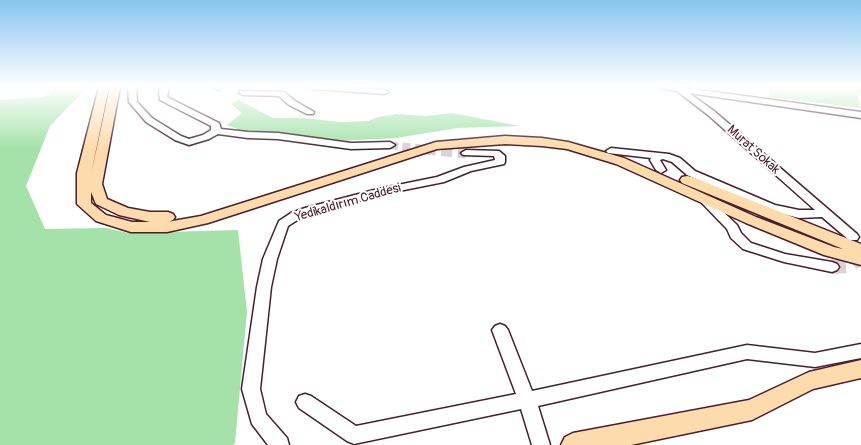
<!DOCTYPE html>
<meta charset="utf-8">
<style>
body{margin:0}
canvas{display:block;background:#fff}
</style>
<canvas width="861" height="445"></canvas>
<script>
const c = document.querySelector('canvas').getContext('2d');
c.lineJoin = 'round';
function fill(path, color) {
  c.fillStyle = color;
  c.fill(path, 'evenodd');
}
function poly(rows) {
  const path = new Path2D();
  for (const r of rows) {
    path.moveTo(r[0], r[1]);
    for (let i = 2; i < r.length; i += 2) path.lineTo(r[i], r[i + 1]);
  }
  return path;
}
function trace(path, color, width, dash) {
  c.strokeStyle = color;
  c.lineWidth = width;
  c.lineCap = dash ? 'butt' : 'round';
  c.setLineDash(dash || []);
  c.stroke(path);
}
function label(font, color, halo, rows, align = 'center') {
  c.font = font + ' Pangolin,sans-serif';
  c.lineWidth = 4;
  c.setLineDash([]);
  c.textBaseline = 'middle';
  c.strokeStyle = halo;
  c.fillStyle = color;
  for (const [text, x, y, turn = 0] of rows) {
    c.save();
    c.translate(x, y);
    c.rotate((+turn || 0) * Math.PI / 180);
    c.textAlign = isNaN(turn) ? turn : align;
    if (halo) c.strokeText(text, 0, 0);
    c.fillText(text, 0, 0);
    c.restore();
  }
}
fill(poly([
 [55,87,88,87,50,126,26,186,45,229,107,228,128,233,238,230,247,312,235,443,233,445,0,445,0,100,44,97,52,92],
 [767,87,861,87,861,93,857,93,860,108,771,97],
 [239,100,273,118,304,118,340,122,368,121,378,117,397,114,426,116,452,113,520,126,457,128,396,138,339,141,286,133,257,133,243,131,227,125,242,113,231,104]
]), '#a4e2a9');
trace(poly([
 [390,145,434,150]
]), '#dbd2d5', 8, [8, 4.5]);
trace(poly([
 [425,149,466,153]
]), '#dbd2d5', 11, [11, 5.5]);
trace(poly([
 [832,267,850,266,861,256]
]), '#dbd2d5', 14, [14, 7]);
const minor = poly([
 [128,87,136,87,137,102,152,118,181,136,189,139,203,135,211,130,211,126,160,100,159,92,161,87,169,87,167,97,219,123,221,129,248,132,278,133,351,143,390,142,395,145,390,148,351,149,278,139,248,138,218,134,209,139,189,145,175,140,146,122,129,102,128,87],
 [212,87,221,87,222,88,218,90,212,87],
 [309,87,344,87,385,90,389,92,385,94,313,89,309,87],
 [659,87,678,87,861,112,861,118,689,93,714,111,857,234,859,237,857,240,849,240,822,217,799,218,768,210,687,175,672,162,663,159,660,160,666,170,661,173,656,170,650,160,651,158,608,153,606,151,611,148,669,154,680,158,695,171,775,205,799,210,815,210,708,115,677,91,663,89,659,87],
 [240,91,284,92,295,101,314,112,313,114,307,114,289,105,279,96,243,95,239,93,240,91],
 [466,150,499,151,505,156,505,162,504,164,471,171,444,182,379,195,313,214,299,219,288,226,277,259,271,287,260,389,266,414,287,438,289,445,268,445,252,424,242,389,257,287,263,259,279,221,291,213,305,208,378,189,437,177,464,167,495,160,494,156,463,155,461,153,466,150],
 [704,196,708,197,737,225,741,233,751,243,785,254,832,262,837,264,839,267,837,270,832,272,784,262,743,249,731,238,727,229,700,201,698,199,700,197,704,196],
 [500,324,505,326,508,330,532,391,747,345,815,353,861,344,861,358,815,367,747,359,538,406,550,445,532,445,521,409,354,444,347,441,299,408,296,402,299,396,305,394,311,396,356,426,516,394,492,330,495,326,500,324]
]);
const major = poly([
 [99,87,109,87,91,174,110,87,120,87,102,184,107,199,128,208,150,212,168,212,173,214,175,217,173,220,168,222,150,222,119,215,96,204,91,192,91,203,106,215,132,222,167,222,201,216,436,142,505,136,542,138,568,142,624,158,756,217,834,247,843,249,682,183,680,180,682,177,687,176,692,177,861,244,861,265,824,255,746,223,616,164,567,149,542,146,505,144,437,149,208,223,167,232,131,232,96,221,77,204,77,173,99,87],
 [861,360,861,378,813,389,752,420,631,445,561,445,565,437,573,433,749,400,809,372,861,360]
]);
trace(minor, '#4a1f2b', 3);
trace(major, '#4a1f2b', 3);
fill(minor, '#fff');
fill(major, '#fedbac');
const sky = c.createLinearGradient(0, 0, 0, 149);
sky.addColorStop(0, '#86c4ee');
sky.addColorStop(0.58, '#fff');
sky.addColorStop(1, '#ffffff00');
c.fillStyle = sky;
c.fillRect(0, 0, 861, 149);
label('13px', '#4a1f2b', '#fff', [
 ["Murat Sokak",753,150,42],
 ["Yedikaldırım Caddesi",348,203,-16]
]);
</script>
